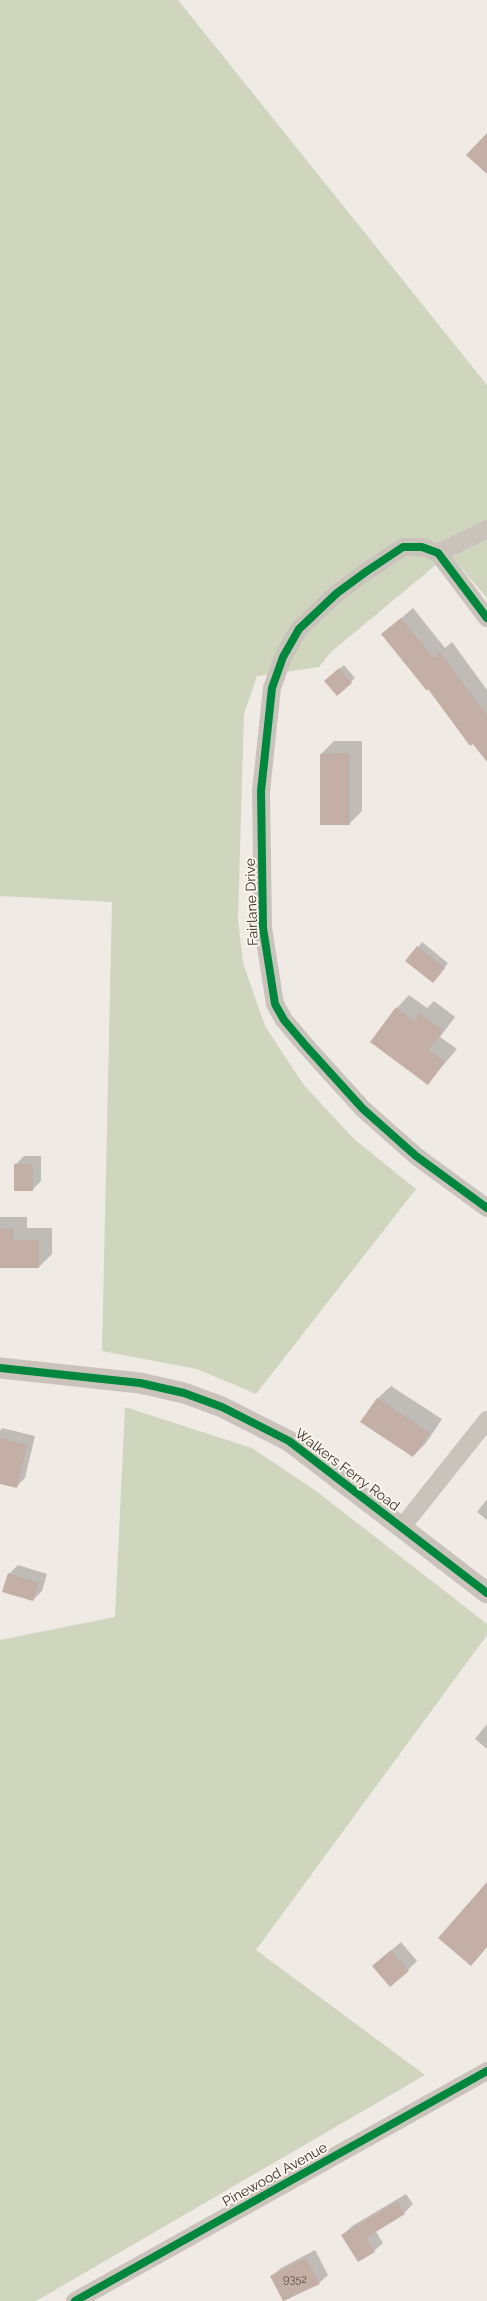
<!DOCTYPE html>
<style>
body{margin:0}
canvas{display:block;background:#efeae4}
</style>
<canvas width="487" height="2301"></canvas>
<script>
const c = document.querySelector('canvas').getContext('2d');
c.lineJoin = 'round';
function fill(path, color) {
  c.fillStyle = color;
  c.fill(path, 'evenodd');
}
function poly(rows) {
  const path = new Path2D();
  for (const r of rows) {
    path.moveTo(r[0], r[1]);
    for (let i = 2; i < r.length; i += 2) path.lineTo(r[i], r[i + 1]);
  }
  return path;
}
function trace(path, color, width, dash) {
  c.strokeStyle = color;
  c.lineWidth = width;
  c.lineCap = dash ? 'butt' : 'round';
  c.setLineDash(dash || []);
  c.stroke(path);
}
function label(font, color, halo, rows, align = 'center') {
  c.font = font + ' Raleway,sans-serif';
  c.lineWidth = 4;
  c.setLineDash([]);
  c.textBaseline = 'middle';
  c.strokeStyle = halo;
  c.fillStyle = color;
  for (const [text, x, y, turn = 0] of rows) {
    c.save();
    c.translate(x, y);
    c.rotate((+turn || 0) * Math.PI / 180);
    c.textAlign = isNaN(turn) ? turn : align;
    if (halo) c.strokeText(text, 0, 0);
    c.fillText(text, 0, 0);
    c.restore();
  }
}
fill(poly([
 [0,0,178,0,487,385,487,598,449,554,331,652,319,667,257,676,244,714,238,919,243,963,265,1026,303,1084,354,1139,416,1189,256,1394,197,1369,102,1351,112,902,0,896],
 [125,1407,252,1448,316,1491,487,1624,487,1635,256,1950,425,2075,36,2301,0,2301,0,1640,115,1617]
]), '#d0d5be');
fill(poly([
 [413,608,445,648,452,642,487,690,487,756,383,634],
 [344,665,355,678,351,682,330,677],
 [334,741,362,741,362,811,349,824,321,754],
 [422,942,448,963,437,978,407,961],
 [409,995,427,1008,434,1001,455,1017,440,1037,457,1049,428,1083,397,1008],
 [24,1156,41,1156,41,1181,32,1190,15,1165],
 [0,1217,27,1217,27,1228,52,1228,52,1254,39,1267,0,1267],
 [391,1386,442,1419,426,1443,413,1456,362,1422,378,1398],
 [2,1428,35,1436,25,1478,16,1487,0,1483,0,1431],
 [487,1499,487,1520,477,1512],
 [18,1565,47,1574,42,1591,33,1600,9,1574],
 [487,1724,487,1749,475,1739],
 [401,1942,417,1961,408,1970,382,1958],
 [406,2194,413,2204,404,2213,375,2230,383,2243,374,2251,343,2235,352,2226],
 [315,2250,328,2275,319,2283,284,2301,272,2276,281,2268]
]), '#0003');
fill(poly([
 [487,133,487,174,466,155],
 [401,618,434,658,440,652,487,715,487,762,473,744,470,746,428,689,427,691,381,634],
 [339,668,352,683,337,696,324,681],
 [350,753,350,825,320,825,320,754],
 [417,946,445,968,433,983,405,961],
 [396,1007,414,1021,420,1013,443,1031,429,1050,445,1062,428,1085,370,1042],
 [14,1164,33,1164,33,1191,14,1191],
 [0,1229,14,1229,14,1240,39,1240,39,1268,0,1268],
 [377,1398,430,1433,413,1457,360,1422],
 [0,1438,27,1445,17,1488,0,1484],
 [8,1573,39,1583,33,1601,2,1592],
 [487,1882,487,1947,471,1966,438,1938],
 [391,1950,409,1971,390,1987,372,1966],
 [397,2202,405,2214,366,2238,375,2252,358,2262,341,2235],
 [306,2258,320,2284,283,2301,270,2276]
]), '#c3afa5');
trace(poly([
 [438,553,487,529],
 [487,618,438,553,422,547,403,547,367,571,337,593,299,629,283,657,272,688,261,791,263,928,275,1004,284,1020,306,1046,363,1109,416,1156,487,1208],
 [402,1527,487,1420],
 [75,2301,487,2071]
]), '#c9c3bc', 18);
trace(poly([
 [0,1368,140,1383,184,1393,222,1407,289,1441,487,1593]
]), '#c9c3bc', 21);
trace(poly([
 [487,618,438,553,422,547,403,547,367,571,337,593,299,629,283,657,272,688,261,791,263,928,275,1004,284,1020,306,1046,363,1109,416,1156,487,1208],
 [0,1368,140,1383,184,1393,222,1407,289,1441,487,1593],
 [75,2301,487,2071]
]), '#00873e', 8);
label('11px', '#5c5049', null, [
 ["9352",295,2280]
]);
label('14px', '#3a302a', '#fbf5ec', [
 ["Fairlane Drive",252,902,-92],
 ["Walkers Ferry Road",347,1470,37],
 ["Pinewood Avenue",275,2175,-29]
]);
</script>
